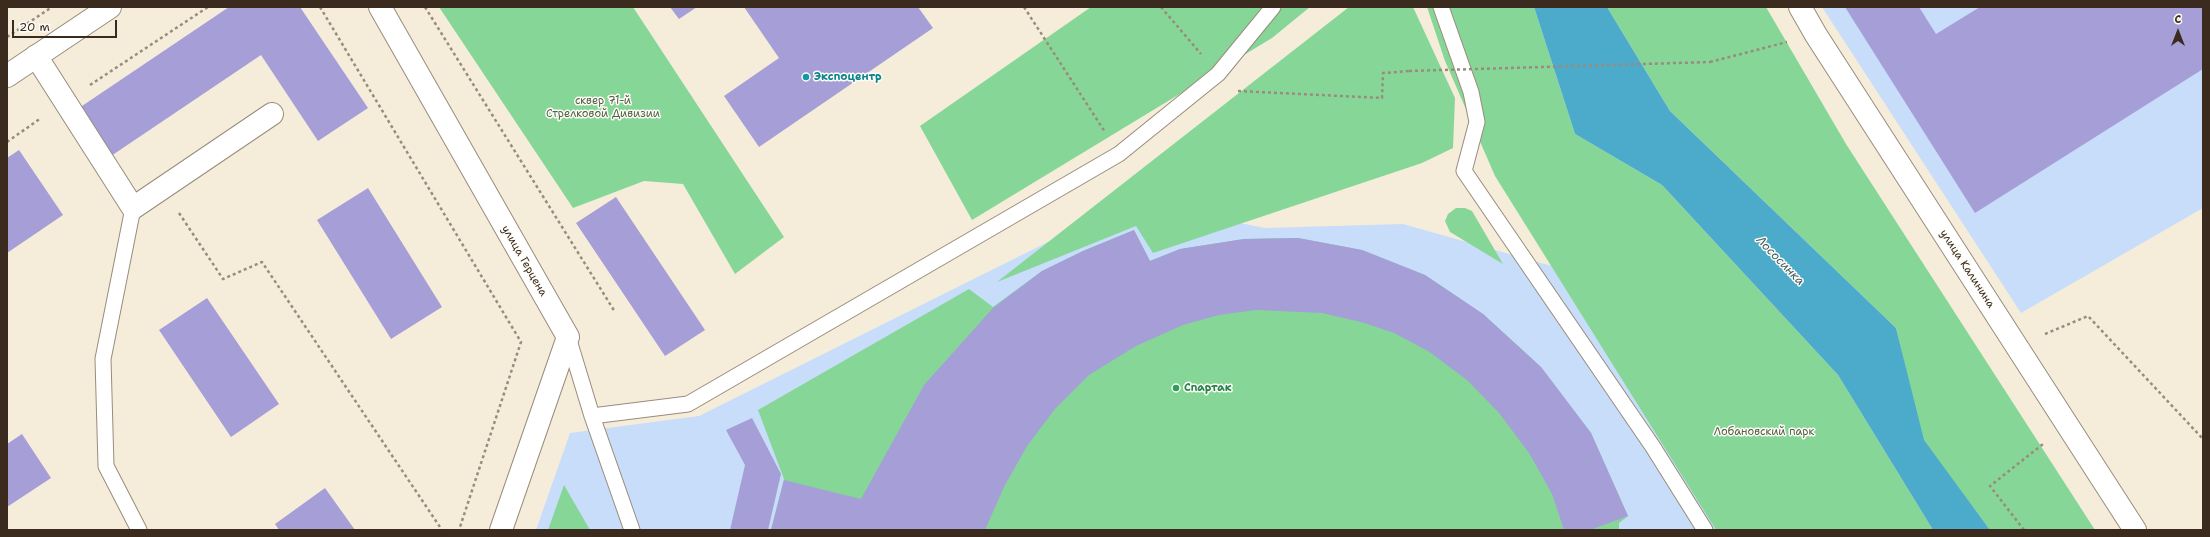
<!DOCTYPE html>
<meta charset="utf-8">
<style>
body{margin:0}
#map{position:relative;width:2210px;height:537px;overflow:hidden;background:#f5edda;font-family:"Shantell Sans",sans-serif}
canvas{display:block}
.frame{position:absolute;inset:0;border:8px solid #3b2a1e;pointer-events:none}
.north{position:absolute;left:2158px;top:12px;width:40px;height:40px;-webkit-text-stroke:3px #fdfcf7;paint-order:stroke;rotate:0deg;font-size:11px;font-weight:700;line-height:16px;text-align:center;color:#3b2a1e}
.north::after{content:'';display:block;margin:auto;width:14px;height:18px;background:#3b2a1e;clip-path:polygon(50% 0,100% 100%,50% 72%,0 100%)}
.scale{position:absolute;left:12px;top:20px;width:105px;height:18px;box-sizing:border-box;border:2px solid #3b2a1e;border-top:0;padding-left:5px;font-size:12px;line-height:14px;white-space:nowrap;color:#3b2a1e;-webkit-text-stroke:3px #fdfcf7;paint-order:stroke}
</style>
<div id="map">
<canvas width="2210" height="537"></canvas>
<div class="frame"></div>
<div class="north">С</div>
<div class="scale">20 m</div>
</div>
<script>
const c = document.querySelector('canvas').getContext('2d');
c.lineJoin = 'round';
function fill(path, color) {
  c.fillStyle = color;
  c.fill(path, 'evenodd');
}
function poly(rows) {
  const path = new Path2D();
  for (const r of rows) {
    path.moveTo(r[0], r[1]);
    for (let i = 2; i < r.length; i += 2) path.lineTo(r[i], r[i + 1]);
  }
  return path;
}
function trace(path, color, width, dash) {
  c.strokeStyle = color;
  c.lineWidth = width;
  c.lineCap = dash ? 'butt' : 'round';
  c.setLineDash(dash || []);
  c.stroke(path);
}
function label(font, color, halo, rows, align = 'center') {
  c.font = font + ' "Shantell Sans",sans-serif';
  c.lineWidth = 3;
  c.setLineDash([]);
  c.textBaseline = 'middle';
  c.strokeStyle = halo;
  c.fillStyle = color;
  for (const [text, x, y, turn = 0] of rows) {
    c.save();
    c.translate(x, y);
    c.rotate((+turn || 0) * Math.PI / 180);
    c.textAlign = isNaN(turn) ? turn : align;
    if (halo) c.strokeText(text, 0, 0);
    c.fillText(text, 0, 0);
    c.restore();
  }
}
fill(poly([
 [1822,7,2203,7,2203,208,2021,313],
 [1130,201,1265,228,1403,224,1672,300,1791,530,536,530,570,433,699,416]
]), '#c7ddf9');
fill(poly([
 [439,7,633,7,784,237,735,274,683,184,644,181,573,208],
 [1091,7,1310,7,1272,38,972,220,920,126],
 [1349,7,1413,7,1455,98,1453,148,1422,163,1153,253,1136,226,997,282],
 [1427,7,1534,7,1575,134,1662,185,1838,375,1933,530,1716,530,1495,176,1445,61],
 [1607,7,1766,7,1846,144,2095,530,1990,530,1923,440,1896,328,1670,111],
 [1456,208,1465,208,1472,211,1503,264,1450,232,1445,221,1448,214],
 [1134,230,1150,261,1180,249,1244,239,1298,238,1362,250,1425,275,1483,314,1541,367,1591,433,1628,516,1619,523,1619,530,771,530,784,479,758,410,969,289,993,307,1042,271,1083,251],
 [564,485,590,530,548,530]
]), '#86d797');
fill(poly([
 [1534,7,1607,7,1670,111,1896,328,1924,440,1990,530,1933,530,1838,375,1662,185,1575,134]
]), '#4cabcb');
fill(poly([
 [229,7,300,7,368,108,318,141,261,55,111,156,79,108],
 [670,7,697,7,679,19],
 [744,7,918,7,933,28,759,147,724,96,779,58],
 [1845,7,1919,7,1936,34,1980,7,2203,7,2203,69,1975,213],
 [19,150,63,215,7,253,7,158],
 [368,188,442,307,391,339,317,220],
 [616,197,705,330,665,356,576,223],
 [1134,230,1150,261,1180,249,1244,239,1298,238,1362,250,1425,275,1483,314,1541,367,1591,433,1628,516,1590,530,1564,530,1552,494,1529,453,1499,413,1467,380,1428,351,1394,333,1361,322,1322,313,1256,310,1219,315,1183,325,1136,346,1089,375,1055,409,1027,446,1004,487,985,530,771,530,784,480,861,499,924,385,993,308,1042,271,1083,251],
 [207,298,279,404,231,437,159,330],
 [752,418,781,474,768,530,730,530,745,465,726,430],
 [22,434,51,478,7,507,7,444],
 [325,488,355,530,279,530,275,524]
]), '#a69ed7');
const service = poly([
 [1441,7,1471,92,1477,122,1464,171,1653,447,1705,530],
 [133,208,103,359,106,466,139,530],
 [568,337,592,416,632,530],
 [592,416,688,404,1119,154,1218,74,1273,7]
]);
const minor = poly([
 [380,7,568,337,501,530],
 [1800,7,1816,35,2135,530],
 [36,56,133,208,272,114]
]);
const secondary = poly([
 [7,76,110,7]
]);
trace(service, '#988c7c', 17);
trace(minor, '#988c7c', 24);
trace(secondary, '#988c7c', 24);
trace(poly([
 [320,7,521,342,459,530],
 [425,7,615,312],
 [1024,7,1105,132],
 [1161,7,1201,54],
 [7,37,52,7],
 [1710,62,1787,42],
 [90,85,208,7],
 [1238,91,1382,98,1383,73,1409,71],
 [7,142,41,118],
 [179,213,223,279,262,262,442,530],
 [2045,334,2088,316,2203,439],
 [2024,530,1990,486,2043,444]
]), '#988c7c', 2.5, [3, 3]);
trace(service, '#fff', 15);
trace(minor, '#fff', 22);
trace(secondary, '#fff', 22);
trace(poly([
 [1409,71,1710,62]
]), '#988c7c', 2.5, [3, 3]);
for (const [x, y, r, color] of [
 [806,77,4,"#0f9aa8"],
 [1176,388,4,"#2e9e5b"]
]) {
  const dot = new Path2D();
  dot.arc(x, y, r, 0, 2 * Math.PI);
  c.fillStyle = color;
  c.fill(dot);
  trace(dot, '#fdfcf7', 1.5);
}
label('bold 11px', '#0d838f', '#fdfcf7', [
 ["Экспоцентр",814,77]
], 'left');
label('11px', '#525e42', '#fdfcf7', [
 ["сквер 71-й",603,101],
 ["Стрелковой Дивизии",603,114],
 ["Лобановский парк",1764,432]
]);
label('11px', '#3b2a1e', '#fdfcf7', [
 ["улица Герцена",524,261,60],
 ["улица Калинина",1967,269,57]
]);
label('bold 11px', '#27864d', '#fdfcf7', [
 ["Спартак",1184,388]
], 'left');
label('italic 12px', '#425e63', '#fdfcf7', [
 ["Лососинка",1780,261,46]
]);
</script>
